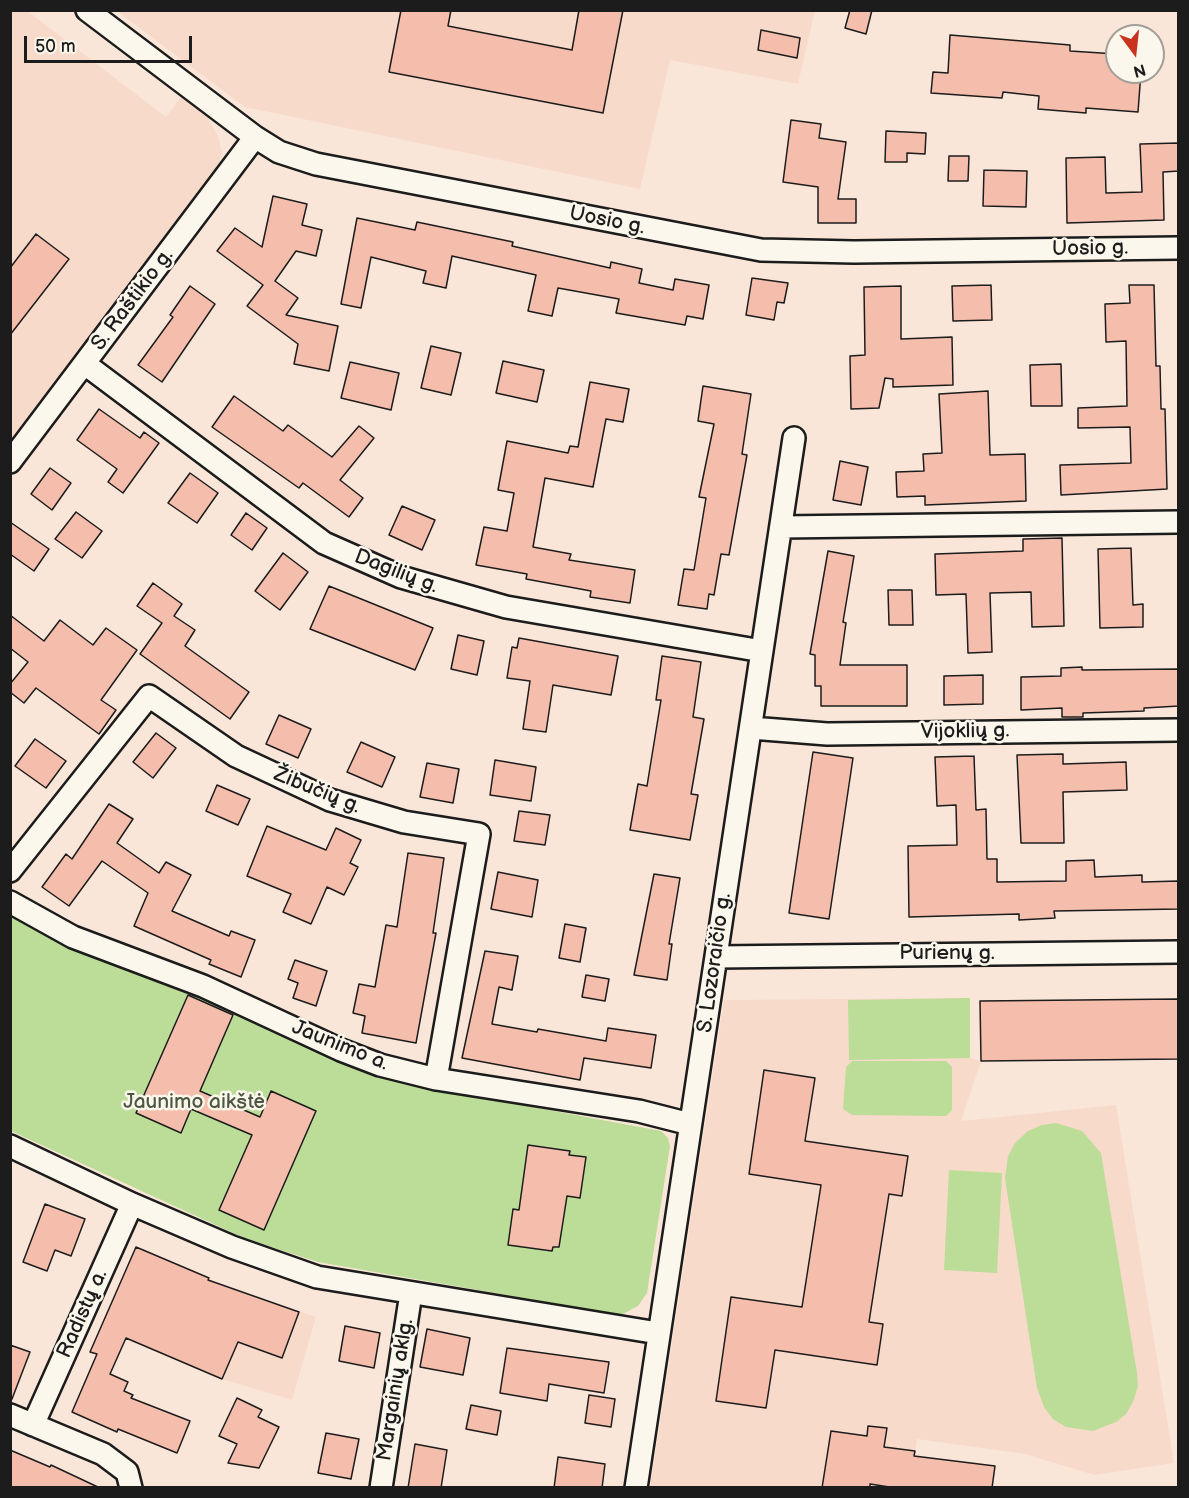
<!DOCTYPE html>
<meta charset="utf-8">
<style>
body{margin:0}
#map{position:relative;width:1189px;height:1498px;overflow:hidden;background:#f9e6d8;font-family:"Balsamiq Sans",sans-serif}
canvas{display:block}
.frame{position:absolute;inset:0;border:12px solid #1c1c1c;pointer-events:none}
.north{position:absolute;left:1105px;top:24px;width:60px;height:60px;box-sizing:border-box;background:#fbf7ec;border:2px solid #a29f99;border-radius:50%;rotate:165deg;font-size:16px;font-weight:700;line-height:24px;text-align:center;color:#1c1c1c}
.north::after{content:'';display:block;margin:auto;width:21px;height:27px;background:#c8321e;clip-path:polygon(50% 0,100% 100%,50% 72%,0 100%)}
.scale{position:absolute;left:24px;top:36px;width:168px;height:27px;box-sizing:border-box;border:3px solid #1c1c1c;border-top:0;padding-left:8px;font-size:18px;line-height:21px;white-space:nowrap;color:#1c1c1c;-webkit-text-stroke:4px #fbf7ec;paint-order:stroke}
</style>
<div id="map">
<canvas width="1189" height="1498"></canvas>
<div class="frame"></div>
<div class="north">N</div>
<div class="scale">50 m</div>
</div>
<script>
const c = document.querySelector('canvas').getContext('2d');
c.lineJoin = 'round';
function fill(path, color) {
  c.fillStyle = color;
  c.fill(path, 'evenodd');
}
function poly(rows) {
  const path = new Path2D();
  for (const r of rows) {
    path.moveTo(r[0], r[1]);
    for (let i = 2; i < r.length; i += 2) path.lineTo(r[i], r[i + 1]);
  }
  return path;
}
function trace(path, color, width, dash) {
  c.strokeStyle = color;
  c.lineWidth = width;
  c.lineCap = dash ? 'butt' : 'round';
  c.setLineDash(dash || []);
  c.stroke(path);
}
function label(font, color, halo, rows, align = 'center') {
  c.font = font + ' "Balsamiq Sans",sans-serif';
  c.lineWidth = 5;
  c.setLineDash([]);
  c.textBaseline = 'middle';
  c.strokeStyle = halo;
  c.fillStyle = color;
  for (const [text, x, y, turn = 0] of rows) {
    c.save();
    c.translate(x, y);
    c.rotate((+turn || 0) * Math.PI / 180);
    c.textAlign = isNaN(turn) ? turn : align;
    if (halo) c.strokeText(text, 0, 0);
    c.fillText(text, 0, 0);
    c.restore();
  }
}
fill(poly([
 [26,10,166,117,182,96,207,116,218,136,222,152,218,168,11,443,10,11],
 [117,11,815,11,798,84,670,60,640,189,245,107],
 [970,998,970,1058,981,1061,961,1121,1116,1105,1174,1463,1094,1475,1025,1454,917,1439,910,1487,871,1484,870,1488,650,1488,724,1000],
 [136,1247,227,1287,316,1317,292,1400,222,1379,126,1338,115,1362,90,1352]
]), '#f8daca');
fill(poly([
 [10,917,431,1088,661,1131,668,1138,670,1146,647,1293,638,1306,621,1315,318,1262,244,1238,11,1131],
 [970,998,970,1058,849,1060,848,1000],
 [852,1061,946,1061,952,1067,952,1110,946,1116,852,1115,843,1109,846,1067],
 [1056,1123,1082,1131,1101,1153,1137,1373,1138,1386,1133,1402,1126,1414,1116,1422,1093,1431,1066,1427,1053,1419,1044,1407,1037,1388,1005,1178,1008,1156,1015,1143,1028,1131,1042,1125],
 [949,1170,1002,1173,997,1273,944,1270]
]), '#bbdd97');
const building = poly([
 [401,10,451,10,448,26,572,50,579,10,623,10,603,113,389,72,401,10],
 [850,10,872,10,866,34,845,28,850,10],
 [761,30,800,38,797,58,758,50,761,30],
 [950,35,1070,45,1070,51,1117,54,1117,72,1141,72,1138,112,1086,108,1086,113,1038,109,1039,96,1003,92,1002,98,931,93,933,72,948,73,950,35],
 [791,120,821,124,819,138,846,142,838,199,856,199,856,223,818,223,818,187,783,182,791,120],
 [886,131,926,133,925,154,907,153,907,162,885,162,886,131],
 [1179,143,1179,171,1163,172,1164,220,1067,223,1066,158,1105,157,1106,193,1142,192,1140,144,1179,143],
 [949,156,969,156,968,181,948,181,949,156],
 [984,170,1027,171,1026,207,983,206,984,170],
 [273,196,307,204,302,225,322,230,316,256,296,251,275,281,298,298,286,315,338,326,329,371,294,364,298,344,247,306,263,285,217,251,235,228,262,247,273,196],
 [357,218,415,230,417,222,513,242,512,246,610,268,611,262,642,269,639,283,673,290,675,279,709,285,703,319,687,316,685,325,616,313,619,299,558,288,552,316,528,311,536,275,452,256,446,288,423,283,426,271,371,257,361,308,341,304,357,218],
 [36,234,69,259,10,335,10,268,36,234],
 [752,278,788,283,784,303,777,302,774,320,746,315,752,278],
 [991,285,992,320,953,321,952,286,991,285],
 [1129,285,1154,285,1156,366,1160,366,1161,409,1165,409,1167,489,1061,495,1060,465,1131,463,1130,427,1078,428,1078,408,1127,406,1126,341,1106,342,1105,304,1130,303,1129,285],
 [190,286,215,304,162,382,138,365,173,317,170,315,190,286],
 [901,286,901,339,952,337,953,385,893,387,893,379,885,378,879,408,851,409,850,356,865,355,864,287,901,286],
 [431,346,461,353,451,395,421,388,431,346],
 [503,361,544,370,537,402,496,393,503,361],
 [350,362,399,373,391,410,341,398,350,362],
 [1061,364,1062,406,1031,406,1030,365,1061,364],
 [590,382,629,389,623,422,606,419,593,487,545,478,533,547,571,554,569,560,635,570,630,603,590,597,591,591,526,579,527,574,476,565,484,527,507,531,514,493,498,490,507,441,568,453,570,446,578,447,590,382],
 [703,386,751,394,742,454,747,455,729,555,721,554,714,595,709,594,707,609,678,605,684,569,694,570,706,498,699,497,714,424,698,421,703,386],
 [988,391,990,455,1025,454,1026,501,925,505,925,496,897,497,896,472,924,471,923,454,942,453,939,394,988,391],
 [234,396,283,431,288,425,332,457,359,426,374,438,340,480,363,498,349,517,303,483,299,488,212,427,234,396],
 [99,409,140,438,144,432,159,443,123,493,108,482,117,469,77,440,99,409],
 [840,461,868,467,861,505,833,500,840,461],
 [50,468,71,483,52,510,31,494,50,468],
 [190,473,218,493,197,523,168,503,190,473],
 [402,506,435,520,422,550,389,535,402,506],
 [76,512,102,531,82,558,55,539,76,512],
 [246,513,267,528,252,550,231,535,246,513],
 [10,522,49,549,34,571,10,554,10,522],
 [1062,538,1064,626,1032,627,1031,592,990,593,992,652,968,653,966,594,936,595,935,554,1023,551,1023,539,1062,538],
 [1131,548,1133,605,1143,604,1143,627,1100,628,1098,549,1131,548],
 [828,551,854,556,843,622,846,623,840,665,907,665,907,706,821,706,821,686,815,686,815,655,810,654,828,551],
 [283,553,308,572,280,610,255,591,283,553],
 [153,583,182,604,174,616,195,630,185,646,249,692,230,719,140,654,162,623,137,606,153,583],
 [329,586,433,628,415,670,310,629,329,586],
 [888,590,912,590,913,625,889,625,888,590],
 [10,615,44,641,60,620,93,645,106,628,137,650,101,700,116,710,99,734,36,688,24,703,10,692,10,684,28,662,10,648,10,615],
 [458,635,484,641,477,675,451,669,458,635],
 [519,638,618,656,611,695,553,685,546,732,523,729,530,681,507,678,512,647,517,648,519,638],
 [662,656,701,662,693,717,704,719,691,794,698,795,690,840,630,830,638,784,647,786,661,700,656,700,662,656],
 [1082,667,1082,670,1179,669,1179,706,1144,708,1144,711,1083,713,1083,717,1062,717,1062,708,1021,710,1021,677,1061,676,1061,668,1082,667],
 [983,675,983,704,944,705,944,676,983,675],
 [279,715,311,729,298,758,266,744,279,715],
 [156,733,176,748,153,778,133,762,156,733],
 [35,739,66,761,46,788,15,766,35,739],
 [361,742,395,757,382,787,347,772,361,742],
 [813,752,853,758,829,919,789,913,813,752],
 [1063,754,1063,764,1126,762,1127,790,1063,792,1064,843,1021,843,1017,755,1063,754],
 [974,756,976,810,986,809,987,859,997,859,997,882,1066,881,1066,861,1094,860,1095,877,1142,875,1142,882,1179,881,1179,909,1054,911,1055,918,1019,920,1019,914,909,917,908,846,957,845,956,805,937,806,935,757,974,756],
 [495,760,536,767,531,801,490,795,495,760],
 [427,763,459,769,453,803,420,797,427,763],
 [217,785,250,799,238,825,206,811,217,785],
 [109,804,133,819,117,843,159,873,166,862,191,875,172,911,229,936,231,931,255,940,241,977,209,964,211,960,134,926,148,893,102,861,69,906,42,887,66,854,72,859,109,804],
 [519,811,550,815,545,845,514,841,519,811],
 [267,826,326,850,336,828,361,840,350,863,358,867,344,895,327,887,311,924,283,912,291,894,247,876,267,826],
 [408,853,444,858,433,933,436,933,416,1043,362,1033,365,1016,353,1013,359,984,375,987,386,925,397,927,408,853],
 [498,872,538,880,532,917,491,909,498,872],
 [654,874,680,878,669,944,672,944,667,980,634,975,654,874],
 [565,924,586,928,580,962,559,958,565,924],
 [485,951,518,956,512,990,499,987,492,1024,537,1032,538,1029,606,1041,608,1028,656,1035,651,1068,584,1058,580,1080,462,1058,485,951],
 [295,960,327,971,316,1006,293,998,298,983,288,979,295,960],
 [586,975,609,979,605,1001,582,997,586,975],
 [188,995,233,1015,200,1091,260,1117,271,1091,316,1111,264,1230,219,1210,252,1135,191,1109,181,1133,136,1113,188,995],
 [1179,999,1179,1059,981,1061,980,1001,1179,999],
 [764,1070,815,1078,805,1141,908,1156,902,1196,889,1194,869,1322,883,1324,877,1365,775,1350,766,1408,716,1401,731,1297,802,1307,821,1185,749,1174,764,1070],
 [528,1145,570,1151,569,1155,586,1157,580,1198,567,1196,559,1247,553,1247,552,1251,508,1245,513,1209,519,1210,528,1145],
 [45,1204,85,1219,71,1256,55,1250,47,1271,23,1262,45,1204],
 [136,1247,209,1278,208,1280,299,1312,282,1358,238,1342,222,1379,126,1338,110,1374,128,1382,124,1391,133,1395,131,1398,190,1421,177,1453,118,1429,117,1432,72,1412,97,1354,90,1352,136,1247],
 [345,1326,380,1333,374,1368,339,1361,345,1326],
 [427,1329,470,1338,463,1375,420,1367,427,1329],
 [10,1345,30,1352,12,1399,10,1398,10,1345],
 [507,1348,609,1362,604,1393,549,1384,547,1401,500,1393,507,1348],
 [589,1395,615,1399,611,1427,585,1423,589,1395],
 [237,1398,262,1410,258,1417,279,1427,259,1468,228,1463,237,1444,219,1436,237,1398],
 [471,1405,501,1411,497,1435,466,1429,471,1405],
 [868,1426,887,1428,884,1447,915,1451,914,1456,995,1466,992,1488,896,1488,870,1484,870,1488,822,1488,831,1431,867,1436,868,1426],
 [326,1433,359,1439,351,1479,318,1473,326,1433],
 [415,1444,447,1450,441,1488,408,1488,415,1444],
 [10,1450,50,1467,51,1465,100,1488,10,1488,10,1450],
 [558,1457,605,1464,602,1488,554,1488,558,1457]
]);
fill(building, '#f5bdab');
trace(building, '#1c1c1c', 1.5);
const street = poly([
 [87,10,255,137,279,152,316,164,761,250,854,252,1178,248],
 [85,364,324,543,401,577,506,607,762,651],
 [10,462,255,137],
 [781,527,1178,522],
 [751,728,827,734,1178,730],
 [10,871,149,696,236,756,330,800,404,822,479,834,436,1079],
 [10,902,73,937,203,986,341,1050,380,1065,436,1079,639,1111,690,1124],
 [716,957,1178,952],
 [10,1146,132,1204,232,1247,317,1277,658,1333],
 [10,1415,103,1454,127,1472,131,1488],
 [33,1425,132,1204],
 [381,1488,411,1293],
 [636,1488,794,438]
]);
trace(street, '#1c1c1c', 26);
trace(street, '#fbf7ec', 21);
label('21px', '#1c1c1c', '#fbf7ec', [
 ["Uosio g.",607,221,11],
 ["Uosio g.",1090,249,-1],
 ["S. Raštikio g.",133,300,-53],
 ["Dagilių g.",396,572,21],
 ["Vijoklių g.",965,732,-1],
 ["Žibučių g.",317,791,22],
 ["Purienų g.",947,954],
 ["S. Lozoraičio g.",715,963,-82],
 ["Jaunimo a.",340,1046,22],
 ["Radistų a.",83,1314,-66],
 ["Margainių aklg.",396,1390,-81]
]);
label('21px', '#4c5641', '#fbf7ec', [
 ["Jaunimo aikštė",194,1103]
]);
</script>
